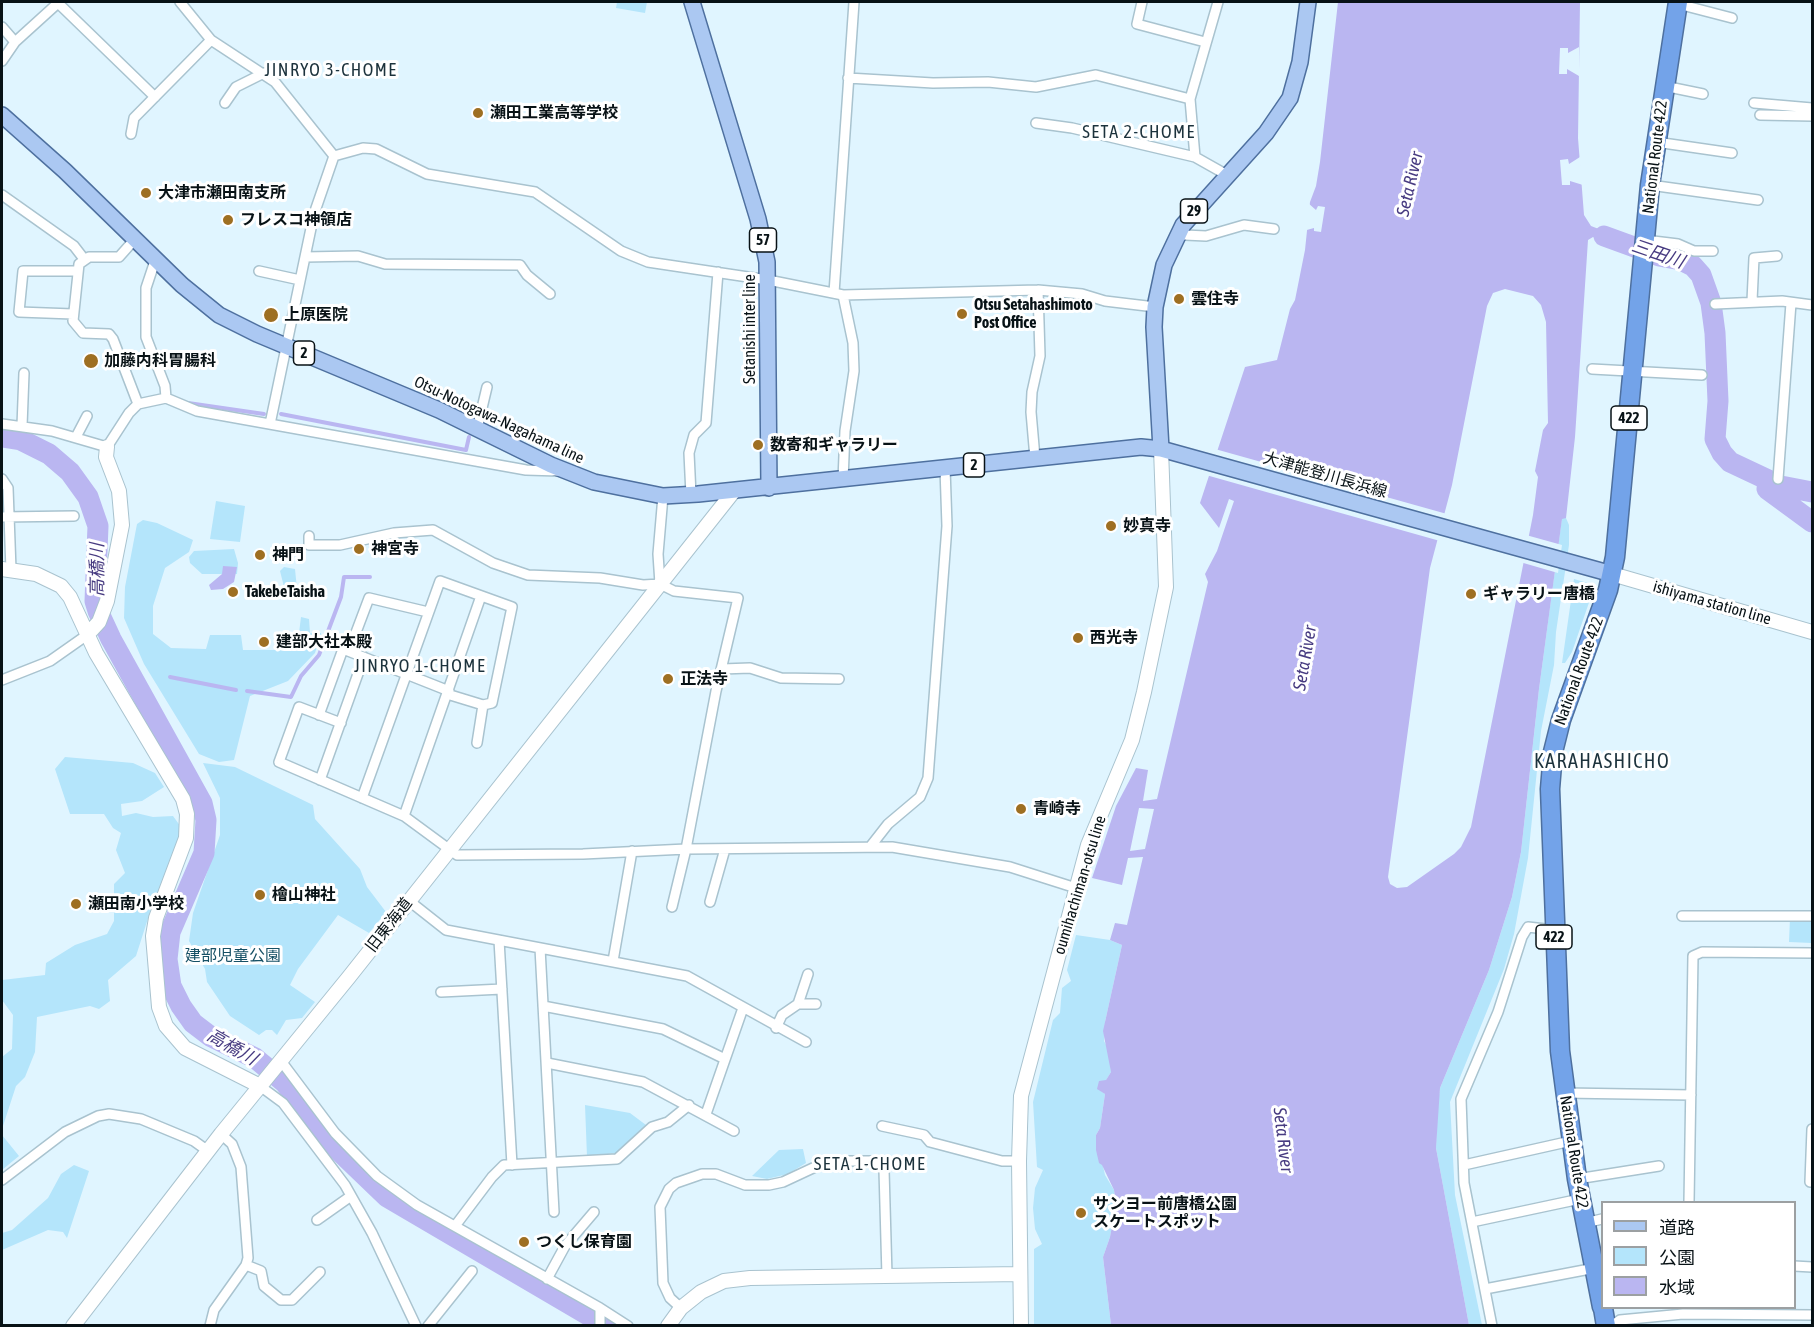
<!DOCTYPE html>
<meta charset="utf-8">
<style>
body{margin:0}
#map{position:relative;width:1814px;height:1327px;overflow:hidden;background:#e0f5ff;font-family:"Asap Condensed","Noto Sans JP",sans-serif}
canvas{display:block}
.frame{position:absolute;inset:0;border:3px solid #081216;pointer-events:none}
.legend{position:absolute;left:1601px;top:1201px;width:195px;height:108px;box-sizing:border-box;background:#fff;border:2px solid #9ca0a2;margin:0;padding:8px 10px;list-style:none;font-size:18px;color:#081216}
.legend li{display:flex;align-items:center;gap:12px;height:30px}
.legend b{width:30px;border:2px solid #9ca0a2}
</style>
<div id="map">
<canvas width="1814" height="1327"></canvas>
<div class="frame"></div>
<ul class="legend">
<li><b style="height:8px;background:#abc8f2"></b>道路</li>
<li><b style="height:16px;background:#b4e5fb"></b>公園</li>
<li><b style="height:16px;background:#bab6f1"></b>水域</li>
</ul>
</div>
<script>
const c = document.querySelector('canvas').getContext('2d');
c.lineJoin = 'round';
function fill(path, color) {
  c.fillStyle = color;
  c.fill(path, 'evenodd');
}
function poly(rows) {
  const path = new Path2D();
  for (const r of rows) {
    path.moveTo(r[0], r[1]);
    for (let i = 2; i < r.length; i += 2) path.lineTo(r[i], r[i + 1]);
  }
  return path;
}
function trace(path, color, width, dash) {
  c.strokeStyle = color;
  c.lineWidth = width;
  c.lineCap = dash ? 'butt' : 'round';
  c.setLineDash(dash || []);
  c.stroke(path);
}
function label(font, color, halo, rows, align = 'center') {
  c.font = font + ' "Asap Condensed","Noto Sans JP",sans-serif';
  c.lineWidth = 6;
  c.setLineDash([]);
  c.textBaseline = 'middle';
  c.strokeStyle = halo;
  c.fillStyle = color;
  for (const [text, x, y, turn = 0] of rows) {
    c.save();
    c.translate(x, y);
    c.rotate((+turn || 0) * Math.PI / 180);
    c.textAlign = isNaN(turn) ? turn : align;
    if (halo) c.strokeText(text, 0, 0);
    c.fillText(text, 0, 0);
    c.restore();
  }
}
fill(poly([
 [617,2,647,2,645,13,616,8],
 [216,501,245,506,240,542,210,539],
 [1562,518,1566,518,1569,525,1569,545,1556,632,1554,665,1541,731,1528,858,1514,934,1504,969,1450,1102,1455,1195,1482,1325,1469,1325,1436,1148,1437,1109,1440,1088,1489,970,1512,897,1521,852,1539,689],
 [143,520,157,523,193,540,189,552,165,568,153,606,153,634,171,648,206,649,210,635,241,635,243,650,276,650,277,635,299,633,301,617,309,619,310,633,321,633,315,653,288,681,250,696,234,760,219,762,199,754,144,664,124,618,125,587,137,524],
 [234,549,238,563,237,574,202,574,190,563,189,557,194,551],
 [284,567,295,569,297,589,295,592,287,591,284,587,280,571],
 [1574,579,1591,584,1594,588,1572,652,1565,663,1562,663],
 [65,757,133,763,155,773,164,787,142,801,121,804,122,816,136,813,153,817,173,816,181,827,180,842,151,909,136,956,108,980,110,1001,99,1009,90,1006,37,1017,35,1052,25,1077,16,1086,2,1129,2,1057,12,1049,13,1015,2,1000,2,980,45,975,46,963,75,945,107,934,114,921,114,884,125,873,116,850,121,833,113,828,104,814,70,814,55,769],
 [203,763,235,767,313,805,315,819,360,869,367,887,386,912,369,933,338,915,298,969,290,985,315,1002,302,1018,286,1020,277,1035,272,1030,266,1030,259,1035,230,1016,207,982,205,969,189,941,193,913,220,835,220,798],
 [1790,918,1812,921,1812,943,1789,942],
 [1076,935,1110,940,1122,945,1105,1022,1104,1041,1109,1050,1111,1072,1100,1090,1105,1094,1100,1128,1096,1135,1105,1175,1114,1190,1116,1204,1110,1237,1103,1257,1111,1325,1034,1325,1034,1249,1042,1244,1035,1229,1033,1208,1035,1188,1043,1170,1037,1167,1033,1102,1053,1020,1060,1013,1062,988,1071,981,1067,970],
 [585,1105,630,1113,646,1125,616,1153,587,1157],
 [2,1135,19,1156,2,1170],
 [803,1149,806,1163,788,1174,767,1179,752,1176,779,1150],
 [74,1165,89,1171,67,1238,63,1232,48,1230,2,1250,2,1233,12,1230,48,1198,61,1174]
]), '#b4e5fb');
fill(poly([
 [1338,2,1580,2,1578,138,1584,215,1591,226,1630,241,1630,252,1593,237,1588,240,1575,437,1566,518,1562,519,1539,689,1521,852,1512,897,1489,970,1440,1088,1436,1148,1469,1325,1111,1325,1103,1257,1110,1237,1116,1204,1114,1190,1102,1165,1099,1163,1096,1150,1096,1135,1100,1128,1105,1094,1097,1089,1099,1081,1106,1080,1111,1072,1103,1031,1122,945,1110,940,1115,923,1127,925,1143,857,1128,858,1122,885,1092,878,1116,806,1136,768,1148,770,1143,801,1157,799,1208,582,1205,574,1217,551,1234,501,1229,499,1219,528,1200,503,1245,367,1277,360,1290,309,1295,300,1305,250,1310,202,1316,186,1320,162],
 [1505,289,1533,296,1541,305,1546,322,1548,423,1543,430,1535,471,1538,477,1533,515,1471,827,1461,847,1454,854,1407,887,1397,888,1390,884,1388,877,1430,568,1452,485,1487,306,1493,293],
 [1139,808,1154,809,1145,849,1130,851],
 [223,566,237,567,234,582,223,589,211,590,209,585,222,574]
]), '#bab6f1');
fill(poly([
 [1579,47,1579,76,1567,69,1567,74,1559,74,1560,48,1568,48,1568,53],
 [1580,157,1583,185,1570,181,1570,185,1562,185,1560,160,1568,159,1569,164],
 [1308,203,1316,210,1318,206,1325,207,1321,232,1314,231,1314,228,1303,231],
 [1215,449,1447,514,1440,541,1206,475],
 [1526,535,1562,545,1558,573,1520,562]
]), '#e0f5ff');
trace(poly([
 [188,403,264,414],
 [281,414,466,450,469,437],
 [170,677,236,690],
 [247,691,291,697,301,676,319,655,341,597,344,577,370,577]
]), '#bab6f1', 4);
trace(poly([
 [1604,236,1659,256,1681,260,1693,266,1701,275,1711,303,1715,333,1718,401,1715,439,1722,453,1730,462,1781,486,1812,492],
 [2,437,21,440,49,454,70,472,88,497,98,526,95,601,98,611,111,639,202,803,206,820,204,853,170,932,167,959,171,986,181,1006,193,1023,210,1036,255,1058,285,1083,337,1149,387,1197,607,1326],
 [1767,489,1812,522]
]), '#bab6f1', 21);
const street = poly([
 [57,2,155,97],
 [180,2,211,40,275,82,334,156],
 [1142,2,1137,24,1205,42],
 [1678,4,1732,18],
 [2,27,15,42],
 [2,61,15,42,58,3],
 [848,78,933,83,988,82,1036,87,1096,75,1190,99,1195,157],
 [1664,86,1703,94],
 [1190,99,1218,2],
 [225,103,236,87,264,73],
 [1754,103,1812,108],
 [1760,115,1812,116],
 [1036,123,1072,128,1195,157,1227,175],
 [131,134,134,118,211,40],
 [1656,142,1732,153],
 [334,156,363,148,376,149,427,174,535,192,621,251,648,262,768,280,843,295,1038,290,1082,294,1105,301,1155,307],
 [1650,185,1758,200],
 [2,195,74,246,84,259],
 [1178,232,1185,235,1206,236,1244,225,1274,229],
 [135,239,119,257,89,257,79,264,73,321,83,333,109,334,113,339,138,404],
 [1645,240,1678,244,1694,251,1713,251],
 [305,257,358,256,385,264,520,265,527,275,550,294],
 [259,271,300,280],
 [834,293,854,2],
 [843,295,853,343,854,371,845,431,843,480],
 [1752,301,1754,258,1777,256],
 [1715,304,1782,301,1812,305],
 [73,314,19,312,23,271,77,271],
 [1592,369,1702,375],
 [166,398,197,411,526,470,559,471],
 [2,424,52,431,107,447,129,413,138,404,166,398,165,386,146,337,146,288,156,258],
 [270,424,314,214,334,156],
 [22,426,24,373],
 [477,429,487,387],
 [76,437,87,416],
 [1035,458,1031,412,1032,392,1040,356,1038,290],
 [2,479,8,488,11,570],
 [1778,479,1791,303],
 [691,495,689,453,694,435,706,423,718,272],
 [2,517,74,516],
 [309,536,309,545,340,545,394,533,433,530,493,563,528,575,600,578,643,585,660,584,674,591,738,598,716,691,686,849,672,907],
 [660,584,658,554,663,496],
 [349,651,369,598,428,612],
 [722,669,750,668,781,678,839,679],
 [2,680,50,661,87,635],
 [319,715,343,649,449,691],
 [341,723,299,707,279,762,404,816,457,855,583,854,686,849,892,847,1010,867,1076,888],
 [477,743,483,705],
 [320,780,364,657],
 [362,798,440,581,512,607,492,703,483,705,447,694],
 [404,816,481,596],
 [870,847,888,824,920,797,928,778,947,526,945,468],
 [408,900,446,930,687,976,806,1042],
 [710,902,725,849],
 [1682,916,1812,916],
 [499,940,512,1165],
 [540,948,554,1212],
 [613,961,632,851],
 [441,992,502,989],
 [798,1004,816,1004],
 [543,1006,663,1029,725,1059],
 [776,1028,782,1015,798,1004,808,974],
 [281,1061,335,1133,377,1176,417,1205,600,1308,600,1326],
 [547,1063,643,1082,734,1131],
 [260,1086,283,1103,345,1185,372,1233,416,1326],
 [1565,1093,1691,1095],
 [706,1114,743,1008],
 [882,1126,924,1135,930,1142,1002,1161,1019,1161],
 [1812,1129,1810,1182,1812,1182],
 [1464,1165,1571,1141],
 [1577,1179,1659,1166],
 [2,1180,65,1132,98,1116,109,1114,141,1119,194,1141,208,1151],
 [1689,1202,1693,956,1702,952,1812,953],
 [317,1220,351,1196],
 [1472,1222,1580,1199],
 [1585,1223,1602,1219],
 [455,1226,492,1177,504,1165,617,1159,652,1127,668,1122,689,1105],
 [246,1265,261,1271,264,1286,281,1300,292,1300,320,1272],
 [1794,1266,1812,1267],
 [547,1279,565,1246,594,1212],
 [1485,1289,1595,1268],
 [600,1308,628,1326],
 [681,1308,670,1298,663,1283,660,1207,669,1189,676,1183,702,1174,716,1174,745,1185,769,1185,783,1182,828,1161,875,1161,884,1170,887,1276],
 [210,1326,214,1310,246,1265,248,1258,241,1167,232,1144,221,1134],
 [428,1326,472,1271],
 [1492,1326,1464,1183,1461,1099,1498,1012,1522,937,1528,927,1554,930],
 [1611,1326,1620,1320,1683,1314,1812,1315]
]);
const secondary = poly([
 [2,569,36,574,61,586,70,597,96,653,183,799,187,814,186,838,156,918,153,936,159,1007,166,1026,185,1048,260,1086],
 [1612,574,1812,632],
 [87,635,99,622,107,601,122,525,119,491,106,457,107,447],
 [73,1326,221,1134,349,977,734,491],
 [668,1326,681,1308,701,1292,724,1281,750,1278,1020,1274],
 [1021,1326,1019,1161,1021,1096,1088,845,1132,740,1144,692,1166,587,1161,449]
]);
const primary = poly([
 [692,2,758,219,767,262,769,488],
 [2,115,65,171,182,285,219,315,257,334,439,410,551,465,594,482,663,496,698,494,1141,447,1161,449,1612,574],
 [1161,449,1154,327,1155,307,1164,265,1183,225,1266,133,1290,98,1300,62,1308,2]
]);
const highway = poly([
 [1602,1307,1577,1179,1560,1051,1550,789,1553,752,1561,720,1608,590,1615,557,1650,185,1678,2],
 [1603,1308,1606,1326]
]);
trace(street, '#a9c3cf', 12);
trace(secondary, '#a9c3cf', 16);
trace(primary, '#4e709f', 18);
trace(highway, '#4e709f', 21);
trace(street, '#fff', 9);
trace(secondary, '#fff', 14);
trace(primary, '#abc8f2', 15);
trace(highway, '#73a3e9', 18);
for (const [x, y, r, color] of [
 [478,113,6,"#9e6f22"],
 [146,193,6,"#9e6f22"],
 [228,220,6,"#9e6f22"],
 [1179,299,6,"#9e6f22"],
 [962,314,6,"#9e6f22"],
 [271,315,8,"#9e6f22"],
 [91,361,8,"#9e6f22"],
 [758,445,6,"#9e6f22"],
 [1111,526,6,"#9e6f22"],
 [359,549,6,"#9e6f22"],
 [260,555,6,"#9e6f22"],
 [233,592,6,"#9e6f22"],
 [1471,594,6,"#9e6f22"],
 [1078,638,6,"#9e6f22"],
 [264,642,6,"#9e6f22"],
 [668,679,6,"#9e6f22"],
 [1021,809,6,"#9e6f22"],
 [260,895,6,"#9e6f22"],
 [76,904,6,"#9e6f22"],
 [1081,1213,6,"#9e6f22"],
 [524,1242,6,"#9e6f22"]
]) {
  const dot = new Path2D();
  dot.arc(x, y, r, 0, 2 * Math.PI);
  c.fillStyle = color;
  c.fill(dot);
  trace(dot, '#fff', 2);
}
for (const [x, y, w] of [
 [1194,211,27],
 [763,240,27],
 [304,353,21],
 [1629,418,36],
 [974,465,21],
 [1554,937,36]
]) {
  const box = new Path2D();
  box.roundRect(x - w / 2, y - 12, w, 24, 4.5);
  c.fillStyle = '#fff';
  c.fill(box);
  trace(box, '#081216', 1.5);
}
label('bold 15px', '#081216', null, [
 ["29",1194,211],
 ["57",763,240],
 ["2",304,353],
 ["422",1629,418],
 ["2",974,465],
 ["422",1554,937]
]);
label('bold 16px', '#081216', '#fff', [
 ["瀬田工業高等学校",490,113],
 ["大津市瀬田南支所",158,193],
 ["フレスコ神領店",240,220],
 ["雲住寺",1191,299],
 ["Otsu Setahashimoto",974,305],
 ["Post Office",974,323],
 ["上原医院",284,315],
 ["加藤内科胃腸科",104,361],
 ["数寄和ギャラリー",770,445],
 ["妙真寺",1123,526],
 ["神宮寺",371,549],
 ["神門",272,555],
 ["TakebeTaisha",245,592],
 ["ギャラリー唐橋",1483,594],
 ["西光寺",1090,638],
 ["建部大社本殿",276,642],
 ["正法寺",680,679],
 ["青崎寺",1033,809],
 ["檜山神社",272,895],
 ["瀬田南小学校",88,904],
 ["サンヨー前唐橋公園",1093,1204],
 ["スケートスポット",1093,1222],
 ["つくし保育園",536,1242]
], 'left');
label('16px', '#081216', '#fff', [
 ["National Route 422",1655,157,-83],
 ["Setanishi inter line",750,329,-90],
 ["Otsu-Notogawa-Nagahama line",499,420,25],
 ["大津能登川長浜線",1325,475,16],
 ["ishiyama station line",1712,603,16],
 ["National Route 422",1579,671,-70],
 ["oumihachiman-otsu line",1080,885,-73],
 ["旧東海道",389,925,-52],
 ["National Route 422",1574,1152,81]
]);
label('16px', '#165065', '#fff', [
 ["建部児童公園",233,956]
]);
c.letterSpacing = '1.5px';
label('18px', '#1c323c', '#fff', [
 ["JINRYO 3-CHOME",331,70],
 ["SETA 2-CHOME",1139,132],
 ["JINRYO 1-CHOME",420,666],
 ["SETA 1-CHOME",870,1164]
]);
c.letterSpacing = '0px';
label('italic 18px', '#473b81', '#fff', [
 ["Seta River",1410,184,-77],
 ["三田川",1658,254,19],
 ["高橋川",97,570,-90],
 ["Seta River",1305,658,-80],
 ["高橋川",232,1047,30],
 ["Seta River",1283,1140,83]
]);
c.letterSpacing = '1.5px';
label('20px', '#1c323c', '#fff', [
 ["KARAHASHICHO",1602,762]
]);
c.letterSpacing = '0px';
</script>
